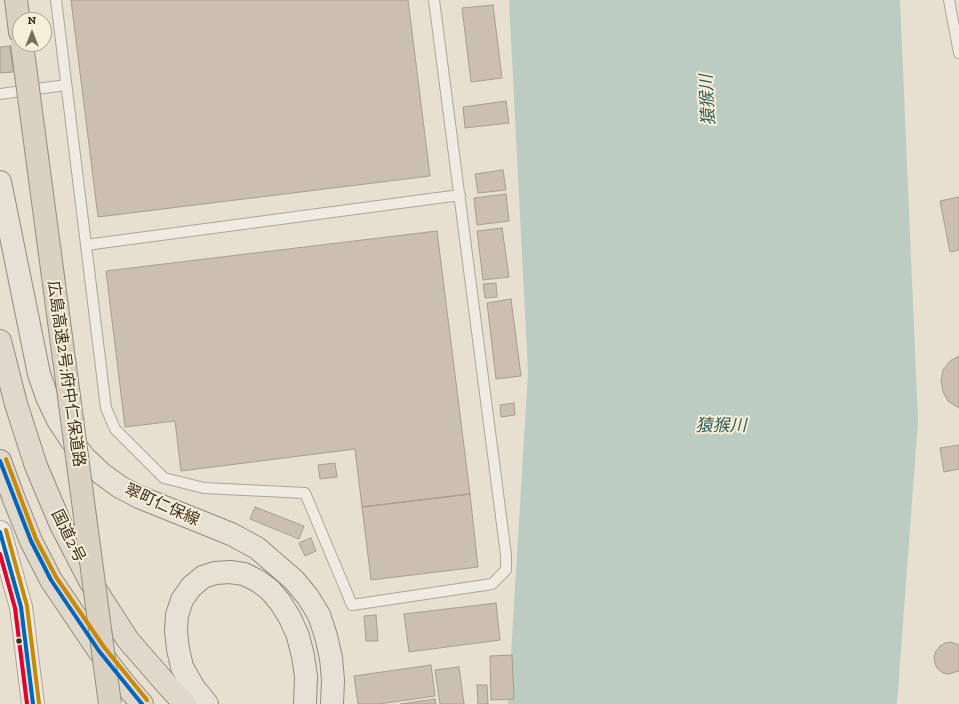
<!DOCTYPE html>
<meta charset="utf-8">
<style>
body{margin:0}
#map{position:relative;width:959px;height:704px;overflow:hidden;background:#e7e0d1;font-family:"Zilla Slab",serif}
canvas{display:block}
.north{position:absolute;left:12px;top:12px;width:40px;height:40px;box-sizing:border-box;background:#f7eed8;border:1px solid #ada18e;border-radius:50%;rotate:0deg;font-size:11px;font-weight:700;line-height:16px;text-align:center;color:#3d2e20}
.north::after{content:'';display:block;margin:auto;width:14px;height:18px;background:#786c5e;clip-path:polygon(50% 0,100% 100%,50% 72%,0 100%)}
</style>
<div id="map">
<canvas width="959" height="704"></canvas>
<div class="north">N</div>
</div>
<script>
const c = document.querySelector('canvas').getContext('2d');
c.lineJoin = 'round';
function fill(path, color) {
  c.fillStyle = color;
  c.fill(path, 'evenodd');
}
function poly(rows) {
  const path = new Path2D();
  for (const r of rows) {
    path.moveTo(r[0], r[1]);
    for (let i = 2; i < r.length; i += 2) path.lineTo(r[i], r[i + 1]);
  }
  return path;
}
function trace(path, color, width, dash) {
  c.strokeStyle = color;
  c.lineWidth = width;
  c.lineCap = dash ? 'butt' : 'round';
  c.setLineDash(dash || []);
  c.stroke(path);
}
function label(font, color, halo, rows, align = 'center') {
  c.font = font + ' "Zilla Slab","Noto Sans JP",serif';
  c.lineWidth = 4;
  c.setLineDash([]);
  c.textBaseline = 'middle';
  c.strokeStyle = halo;
  c.fillStyle = color;
  for (const [text, x, y, turn = 0] of rows) {
    c.save();
    c.translate(x, y);
    c.rotate((+turn || 0) * Math.PI / 180);
    c.textAlign = isNaN(turn) ? turn : align;
    if (halo) c.strokeText(text, 0, 0);
    c.fillText(text, 0, 0);
    c.restore();
  }
}
fill(poly([
 [509,0,900,0,918,421,897,704,508,704,528,372]
]), '#bcccc2');
const building = poly([
 [71,0,408,0,430,176,98,217,71,0],
 [493,5,502,78,471,82,462,8,493,5],
 [10,46,13,72,0,73,0,47,10,46],
 [506,101,509,123,465,128,463,107,506,101],
 [503,170,506,190,478,193,475,174,503,170],
 [506,194,509,221,477,225,474,198,506,194],
 [959,197,959,250,950,252,940,201,959,197],
 [502,228,509,277,483,280,477,231,502,228],
 [437,231,470,494,362,507,355,449,181,471,175,421,125,427,106,271,437,231],
 [496,283,497,297,485,298,483,284,496,283],
 [511,299,521,376,496,379,487,303,511,299],
 [959,356,959,408,948,401,943,392,941,381,943,370,950,361,959,356],
 [514,403,515,415,501,417,500,405,514,403],
 [959,445,959,469,944,472,940,448,959,445],
 [335,463,337,477,320,479,318,465,335,463],
 [470,494,478,567,371,580,362,507,470,494],
 [255,507,304,526,299,539,250,519,255,507],
 [311,538,316,551,305,556,299,543,311,538],
 [496,603,500,640,409,652,404,614,496,603],
 [376,615,378,641,366,641,364,616,376,615],
 [951,642,959,645,959,671,949,674,943,673,938,669,935,664,934,657,936,651,940,646,945,643,951,642],
 [512,655,514,699,491,700,490,656,512,655],
 [431,665,435,696,379,704,358,704,354,676,431,665],
 [459,667,464,704,440,704,435,670,459,667],
 [477,685,487,685,488,704,478,704,477,685],
 [435,699,436,704,400,704,435,699]
]);
fill(building, '#cbbfb2');
trace(building, '#a89c90', 1);
const service = poly([
 [56,0,86,245,460,195],
 [949,0,959,53],
 [0,94,66,85],
 [86,245,106,408,115,429,164,478,204,488,305,493,352,605,492,584,506,570,506,555,434,0]
]);
const tertiary = poly([
 [0,532,21,607,33,704]
]);
const primary = poly([
 [0,182,39,374,47,397,58,420,71,440,85,458,102,474,120,487,139,497,231,534,257,548,294,580,308,597,319,615,326,636,331,658,333,680,332,704],
 [207,704,194,688,182,667,178,649,176,631,177,615,182,600,191,587,203,577,215,573,230,572,244,574,258,581,270,590,280,602,290,618,298,636,303,656,306,676,305,704]
]);
const trunk = poly([
 [0,341,16,404,36,466,61,525,90,581,128,640,168,686,185,704],
 [0,461,14,499,31,541,51,580,99,651,123,682,142,704]
]);
const motorway = poly([
 [16,0,20,32]
]);
trace(service, '#ada599', 12);
trace(tertiary, '#ada599', 24);
trace(primary, '#928b80', 24);
trace(trunk, '#928b80', 24);
trace(motorway, '#928b80', 24);
trace(service, '#efebe3', 10);
trace(tertiary, '#efebe3', 22);
trace(primary, '#e6e1d4', 22);
trace(trunk, '#e0d9cb', 22);
trace(motorway, '#dad1c2', 22);
const motorwayBridge = poly([
 [22,44,110,704]
]);
trace(motorwayBridge, '#928b80', 24, []);
trace(motorwayBridge, '#dad1c2', 22);
trace(poly([
 [0,461,31,541,51,580,99,651,142,704],
 [0,532,21,607,33,704]
]), '#0065bd', 4);
trace(poly([
 [0,554,15,608,27,704]
]), '#e4002b', 4);
trace(poly([
 [6,459,36,539,56,577,104,647,147,700],
 [6,530,27,606,39,703]
]), '#c88808', 4);
for (const [x, y, r, color] of [
 [19,641,3.5,"#3d2e20"]
]) {
  const dot = new Path2D();
  dot.arc(x, y, r, 0, 2 * Math.PI);
  c.fillStyle = color;
  c.fill(dot);
  trace(dot, '#f7eed8', 1.5);
}
label('16px', '#3d2e20', '#f7eed8', [
 ["広島高速2号;府中仁保道路",66,374,82],
 ["翠町仁保線",162,505,24],
 ["国道2号",68,536,64]
]);
label('italic 17px', '#2f5d5a', '#f7eed8', [
 ["猿猴川",708,100,-93],
 ["猿猴川",721,426]
]);
</script>
